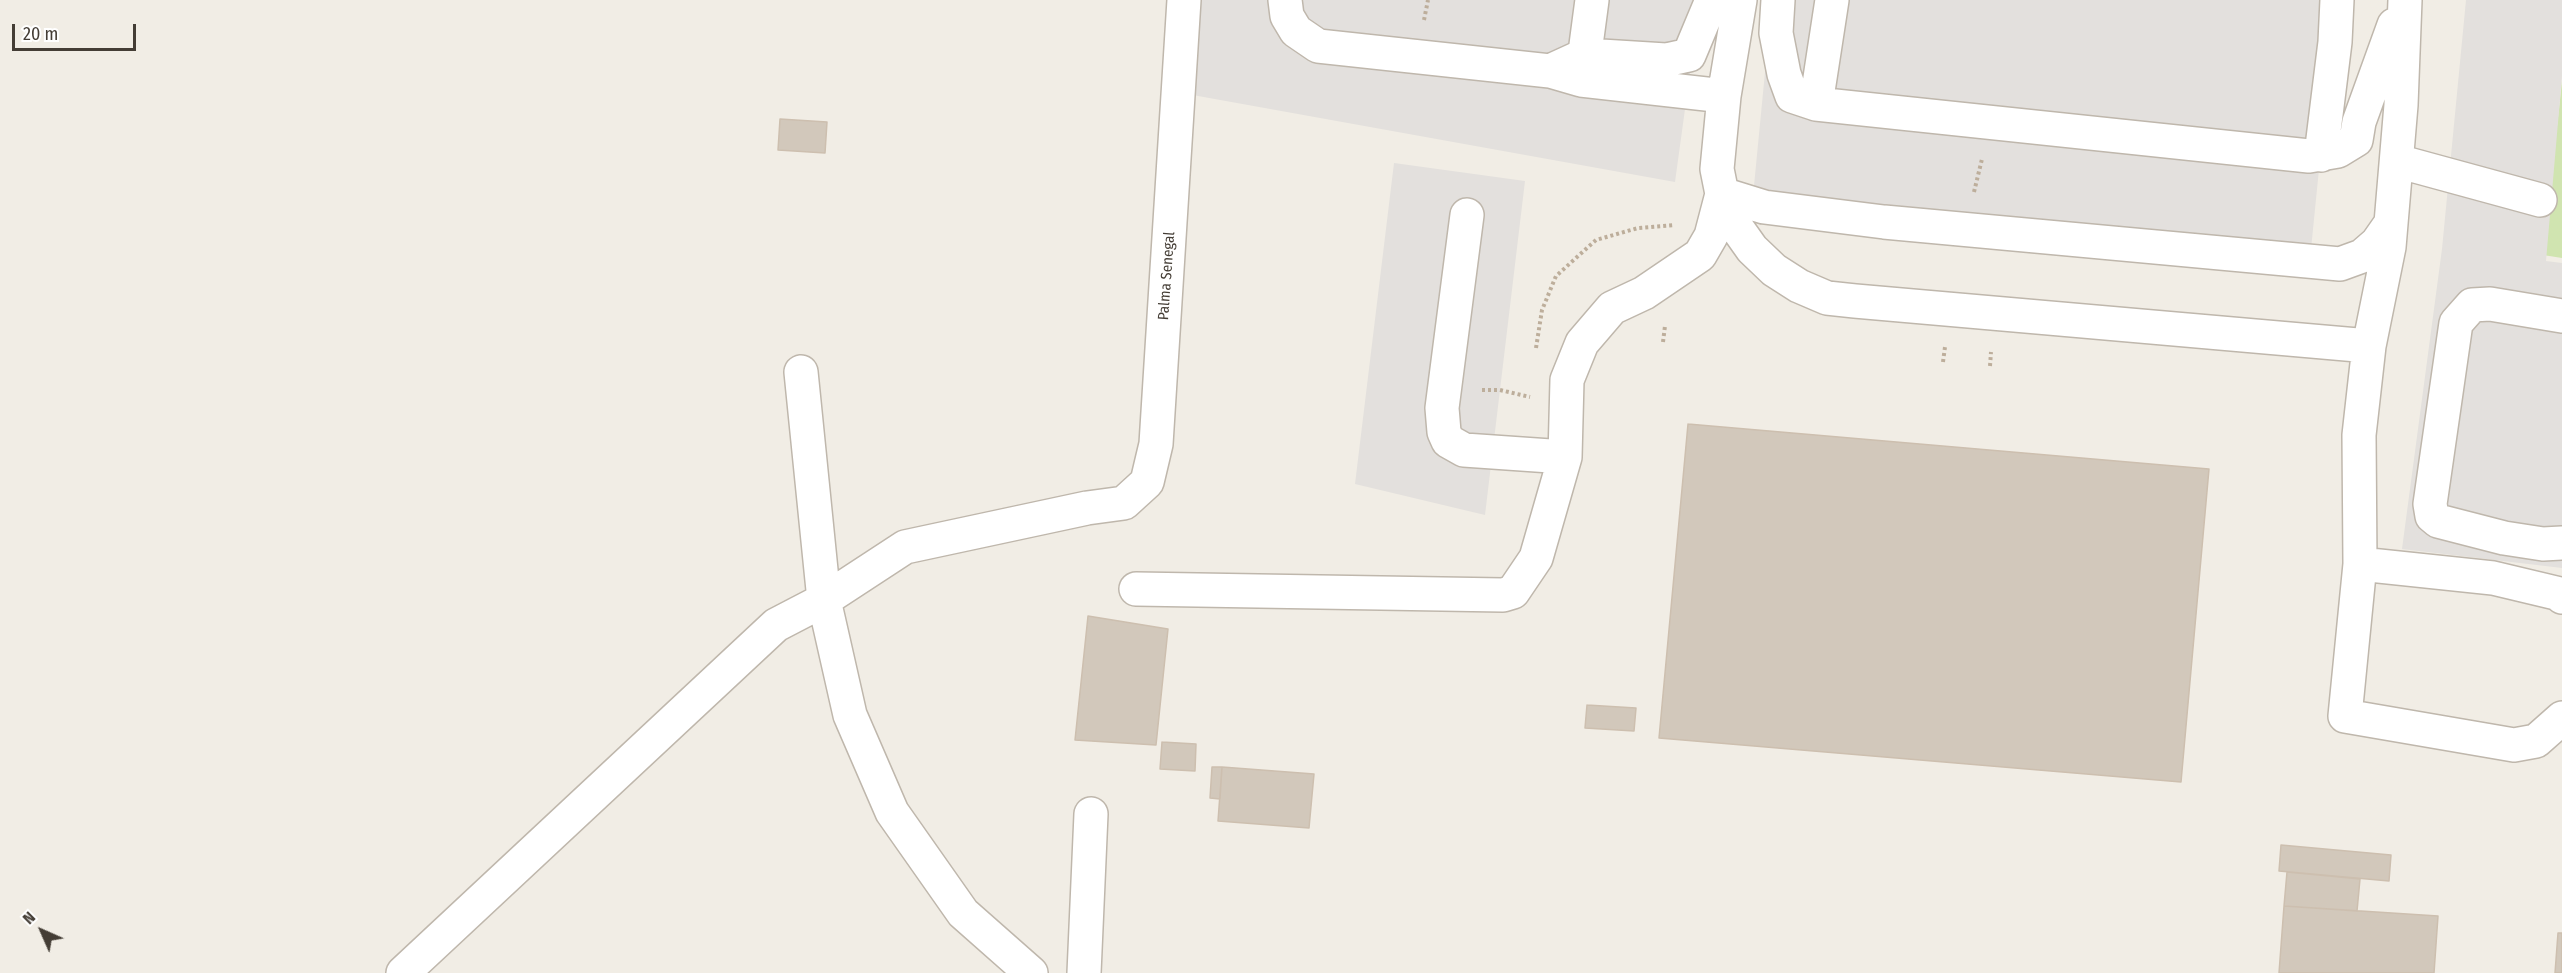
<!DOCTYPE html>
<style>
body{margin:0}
#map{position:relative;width:2562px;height:973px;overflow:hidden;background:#f1ede5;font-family:"Fira Sans Condensed",sans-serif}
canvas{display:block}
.north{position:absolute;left:12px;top:901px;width:60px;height:60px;-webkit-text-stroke:4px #fff;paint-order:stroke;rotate:315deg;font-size:16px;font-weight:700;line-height:24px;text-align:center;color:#443d35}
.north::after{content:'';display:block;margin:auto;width:21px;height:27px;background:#443d35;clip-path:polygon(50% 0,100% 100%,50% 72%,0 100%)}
.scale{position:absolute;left:12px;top:24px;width:124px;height:27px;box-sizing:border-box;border:3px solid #443d35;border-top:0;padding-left:8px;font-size:18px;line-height:21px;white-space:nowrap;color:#443d35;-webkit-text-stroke:4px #fff;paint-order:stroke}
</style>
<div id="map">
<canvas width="2562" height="973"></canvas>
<div class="north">N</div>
<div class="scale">20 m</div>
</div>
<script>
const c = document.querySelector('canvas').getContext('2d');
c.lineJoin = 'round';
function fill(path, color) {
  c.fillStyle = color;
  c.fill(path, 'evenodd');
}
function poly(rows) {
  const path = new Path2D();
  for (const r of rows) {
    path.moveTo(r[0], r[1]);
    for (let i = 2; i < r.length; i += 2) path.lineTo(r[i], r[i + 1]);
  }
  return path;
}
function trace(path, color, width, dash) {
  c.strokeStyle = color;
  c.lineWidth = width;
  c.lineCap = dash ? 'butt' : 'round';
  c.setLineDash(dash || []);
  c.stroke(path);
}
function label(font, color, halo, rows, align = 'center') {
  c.font = font + ' "Fira Sans Condensed",sans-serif';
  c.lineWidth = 5;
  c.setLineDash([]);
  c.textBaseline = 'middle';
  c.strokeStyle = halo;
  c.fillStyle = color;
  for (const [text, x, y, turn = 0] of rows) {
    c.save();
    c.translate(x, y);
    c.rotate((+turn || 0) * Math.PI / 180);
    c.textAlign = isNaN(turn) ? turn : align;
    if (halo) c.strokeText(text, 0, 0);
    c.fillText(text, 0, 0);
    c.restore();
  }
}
fill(poly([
 [2562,81,2562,258,2543,255]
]), '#d0e4b0');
fill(poly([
 [1199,0,1700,0,1675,182,1187,94],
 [1772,0,2336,0,2311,249,1753,196],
 [2466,0,2562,0,2562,76,2546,261,2562,263,2562,568,2402,549,2442,249],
 [1394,163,1525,181,1485,515,1355,484]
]), '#e3e0dd');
const building = poly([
 [780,119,827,122,825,153,778,150,780,119],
 [1688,424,2209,469,2181,782,1659,738,1688,424],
 [1088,616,1168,629,1156,745,1075,740,1088,616],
 [1587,705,1636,708,1634,731,1585,728,1587,705],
 [1162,742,1196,744,1195,771,1160,769,1162,742],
 [1212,767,1222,767,1220,799,1210,798,1212,767],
 [1222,767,1314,774,1309,828,1218,821,1222,767],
 [2281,845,2391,855,2389,881,2279,871,2281,845],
 [2287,872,2360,879,2357,911,2284,906,2287,872],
 [2284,906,2438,916,2434,973,2279,973,2284,906],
 [2558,933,2562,933,2562,973,2555,973,2558,933]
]);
fill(building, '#d2c8bb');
trace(building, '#cdbfaf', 1.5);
const minor = poly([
 [1285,0,1287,16,1296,31,1318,46,1550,71,1581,80,1724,96],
 [1740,0,1724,96,1717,169,1722,194,1735,225,1752,249,1774,270,1799,286,1827,298,1855,301,2369,346,2389,247,2401,105,2405,0],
 [1778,0,1776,33,1784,74,1792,96,1816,104,2309,156,2338,151,2356,140,2359,122,2394,25],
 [1550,71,1585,55,1666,60,1689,55,1712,0],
 [1582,75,1592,0],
 [1816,104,1832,0],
 [2321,155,2335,42,2337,0],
 [2397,161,2540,200],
 [1467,215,1442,408,1444,432,1448,441,1464,450,1565,457],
 [2562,316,2490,304,2472,305,2456,323,2430,504,2432,516,2438,521,2504,538,2543,544,2562,543],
 [2369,346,2359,435,2360,564,2345,716,2514,745,2536,741,2562,718],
 [801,372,824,600,850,715,892,812,963,913,1031,973],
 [2360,564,2493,578,2560,594,2562,597],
 [1136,589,1503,595,1513,592,1536,558,1565,457,1567,380,1582,343,1612,308,1644,293,1700,255,1711,236,1722,194,1764,207,1884,222,2340,264,2362,256,2377,243,2391,223],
 [403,973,776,625,824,600,905,547,1087,508,1124,503,1147,482,1156,444,1184,0],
 [1084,973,1091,814]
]);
trace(minor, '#bfb7ac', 36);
trace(poly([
 [1424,20,1428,0],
 [1974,192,1982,159],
 [1663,342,1665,326],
 [1536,348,1542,310,1556,276,1596,240,1638,228,1674,225],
 [1943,362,1945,347],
 [1990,366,1991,352],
 [1482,390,1500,390,1530,397]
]), '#bdae9b', 4, [3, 3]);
trace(minor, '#fff', 33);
label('15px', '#443d35', '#fff', [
 ["Palma Senegal",1167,276,-86]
]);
</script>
